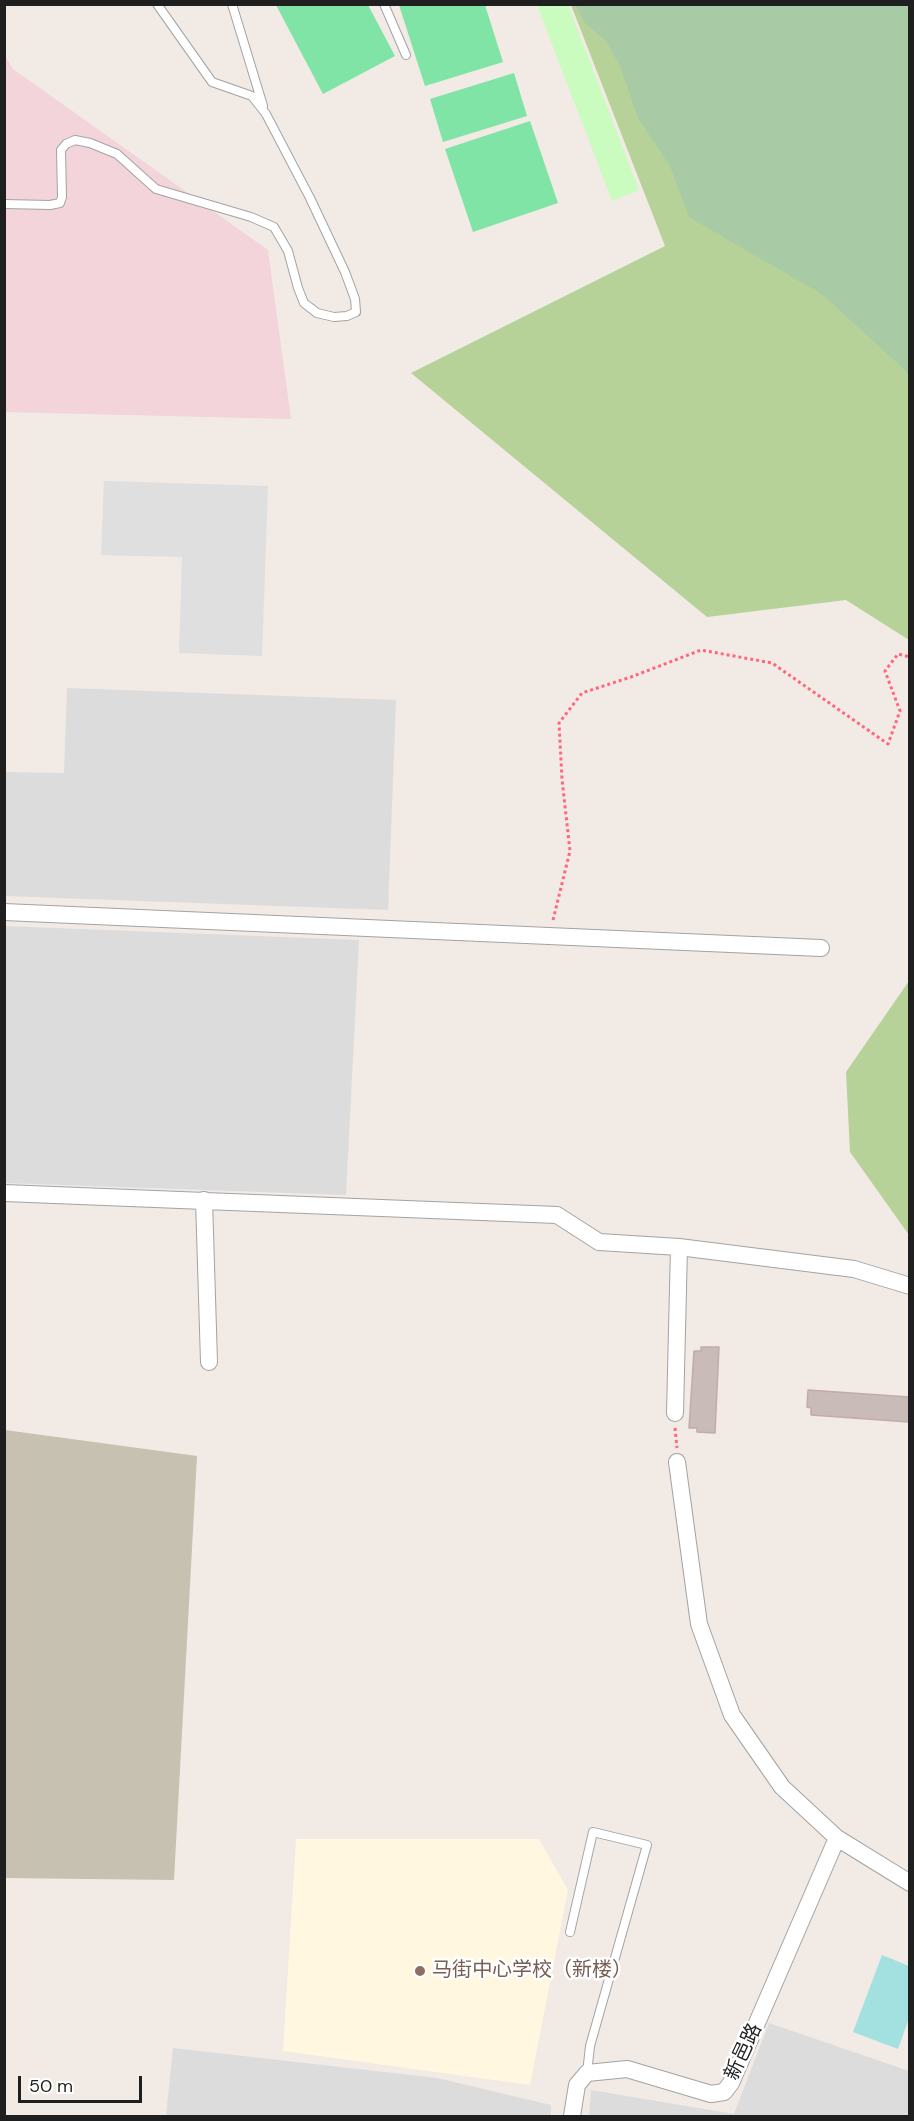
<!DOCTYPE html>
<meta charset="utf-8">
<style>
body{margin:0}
#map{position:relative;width:914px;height:2121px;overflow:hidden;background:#f1eae5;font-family:"DM Sans",sans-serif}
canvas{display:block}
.frame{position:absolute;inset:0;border:6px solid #1f1f1f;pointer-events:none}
.scale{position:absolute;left:18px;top:2076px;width:124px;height:27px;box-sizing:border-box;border:3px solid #1f1f1f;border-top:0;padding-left:8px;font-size:18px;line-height:21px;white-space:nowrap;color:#1f1f1f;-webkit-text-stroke:4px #fff;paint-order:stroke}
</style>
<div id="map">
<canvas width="914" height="2121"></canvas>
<div class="frame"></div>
<div class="scale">50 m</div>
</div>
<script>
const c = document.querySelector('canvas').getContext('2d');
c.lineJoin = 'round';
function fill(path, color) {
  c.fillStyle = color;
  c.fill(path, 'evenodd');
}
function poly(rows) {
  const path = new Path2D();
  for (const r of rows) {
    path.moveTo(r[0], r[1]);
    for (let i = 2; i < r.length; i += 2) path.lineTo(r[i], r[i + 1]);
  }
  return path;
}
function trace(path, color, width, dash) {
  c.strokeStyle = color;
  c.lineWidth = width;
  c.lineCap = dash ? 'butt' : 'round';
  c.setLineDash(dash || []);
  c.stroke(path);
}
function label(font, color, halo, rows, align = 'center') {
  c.font = font + ' "DM Sans","Noto Sans SC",sans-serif';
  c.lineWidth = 5;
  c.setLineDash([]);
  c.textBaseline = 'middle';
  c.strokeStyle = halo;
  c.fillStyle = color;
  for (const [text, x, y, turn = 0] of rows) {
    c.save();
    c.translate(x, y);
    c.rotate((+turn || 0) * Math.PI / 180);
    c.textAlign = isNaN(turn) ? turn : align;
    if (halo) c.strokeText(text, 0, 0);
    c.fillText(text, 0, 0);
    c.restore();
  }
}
fill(poly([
 [67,688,396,700,388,910,5,896,5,772,64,773],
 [5,926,359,940,346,1195,5,1183],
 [769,2023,909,2071,909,2116,589,2116,591,2090,734,2114],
 [173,2048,437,2078,551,2105,551,2116,166,2116]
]), '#dddcdd');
fill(poly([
 [4,54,13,69,268,250,291,419,5,412]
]), '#f2d4da');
fill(poly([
 [296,1839,539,1839,568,1890,530,2085,283,2051]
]), '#fff7e0');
fill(poly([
 [5,1430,197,1456,174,1880,5,1878]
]), '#c6c1b0');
fill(poly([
 [571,5,909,5,909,640,846,600,707,617,411,373,665,246],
 [909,981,909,1235,850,1152,846,1072]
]), '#b7d298');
fill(poly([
 [576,5,909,5,909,376,906,371,823,295,689,217,670,166,638,118,620,66,606,41,584,22]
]), '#a8cba5');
fill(poly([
 [537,5,568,5,639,190,612,201]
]), '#cafcc0');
fill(poly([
 [276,5,368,5,395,56,323,94],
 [399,5,485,5,503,62,425,86],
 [514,73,527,116,443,142,430,99],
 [530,121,558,203,473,232,445,149]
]), '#7fe4a5');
fill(poly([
 [104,481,268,486,262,656,179,653,182,557,101,555]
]), '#dfdfdf');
fill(poly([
 [882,1955,909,1966,909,2018,898,2049,853,2032]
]), '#a3e0e0');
const building = poly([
 [701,1347,719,1347,715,1433,697,1432,697,1428,689,1428,694,1351,701,1351,701,1347],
 [808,1390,909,1397,909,1422,811,1415,811,1408,807,1407,808,1390]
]);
fill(building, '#c9bbb8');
trace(building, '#c3aca7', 1.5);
const lane = poly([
 [232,4,263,106],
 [384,4,406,55],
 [4,204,50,205,60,203,62,197,61,150,66,144,75,140,90,143,117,154,156,189,251,217,274,227,288,251,298,288,304,303,317,313,334,317,347,316,356,312,355,299,345,272,310,198,266,114,252,96,212,82,157,4],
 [570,1932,593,1832,647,1845,590,2046,587,2073]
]);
const street = poly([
 [4,912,821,948],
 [4,1193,557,1215,599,1242,679,1247,854,1269,910,1286],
 [204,1200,209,1362],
 [675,1413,679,1247],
 [677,1462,699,1624,732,1715,782,1787,837,1838,910,1883],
 [572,2116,577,2085,587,2073,627,2069,711,2094,724,2092,731,2083,837,1838]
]);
trace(lane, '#a3a3a3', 10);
trace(street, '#a3a3a3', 18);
trace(poly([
 [553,920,570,851,562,779,559,723,582,693,631,677,701,650,772,663,888,744,900,711,885,671,898,654,910,657],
 [675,1428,677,1448]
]), '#ff687c', 3, [3, 3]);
trace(lane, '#fff', 8);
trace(street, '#fff', 16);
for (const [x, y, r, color] of [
 [420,1971,6,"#8d6e63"]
]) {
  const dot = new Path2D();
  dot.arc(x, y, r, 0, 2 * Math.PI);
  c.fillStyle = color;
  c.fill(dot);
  trace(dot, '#fff', 2);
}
label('20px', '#785e54', '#fff', [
 ["马街中心学校（新楼）",432,1971]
], 'left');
label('20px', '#1f1f1f', '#fff', [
 ["新邑路",744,2052,-65]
]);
</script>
